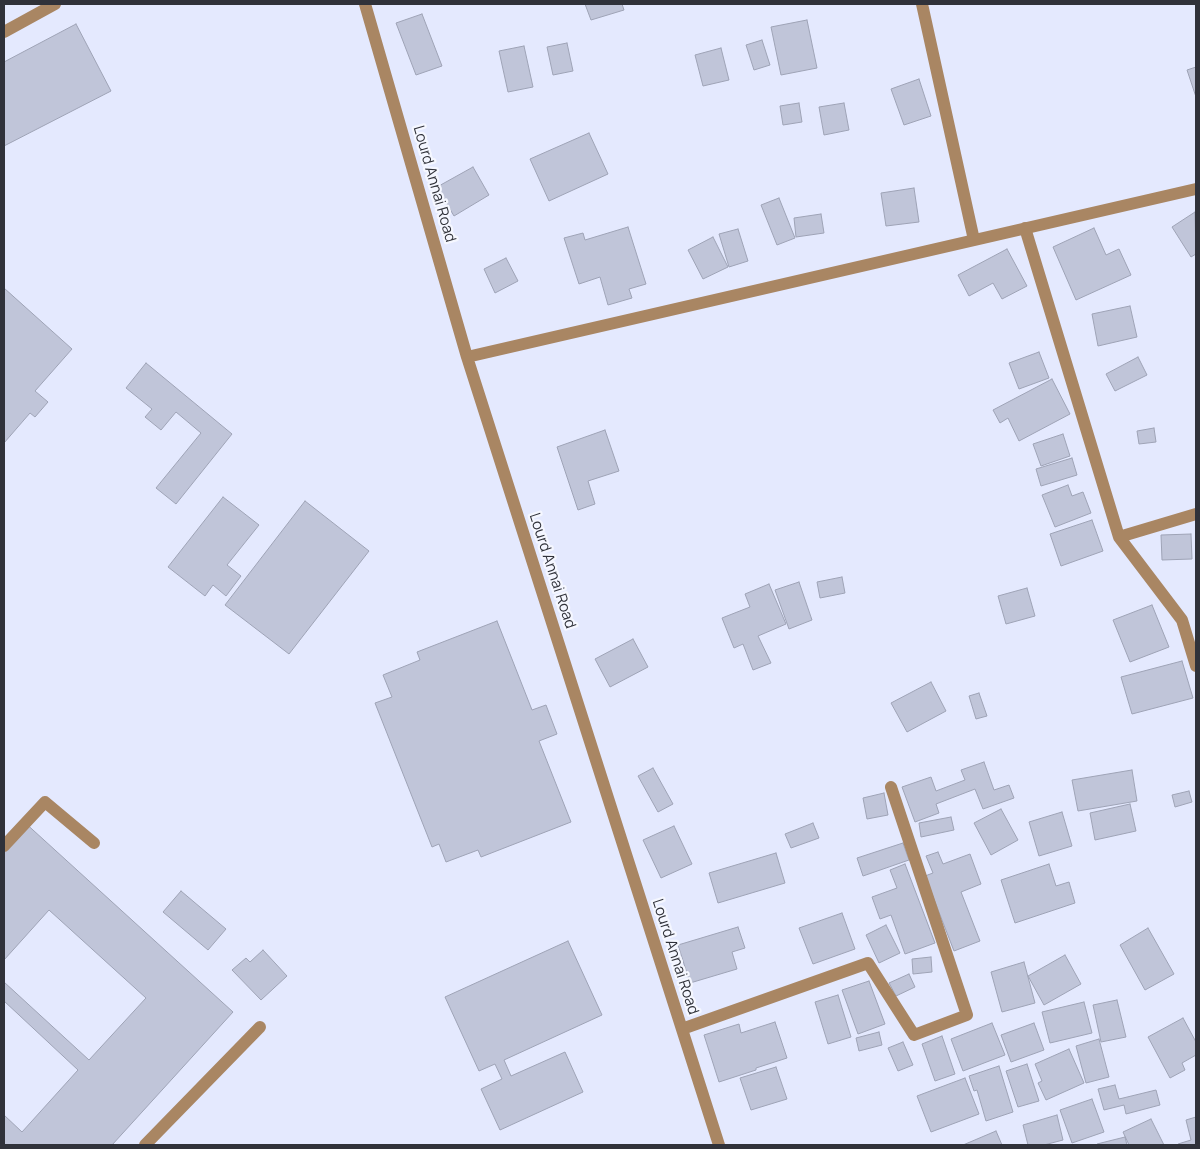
<!DOCTYPE html>
<style>
body{margin:0}
#map{position:relative;width:1200px;height:1149px;overflow:hidden;background:#e4e9fe;font-family:Manrope,sans-serif}
canvas{display:block}
.frame{position:absolute;inset:0;border:5px solid #30323a;pointer-events:none}
</style>
<div id="map">
<canvas width="1200" height="1149"></canvas>
<div class="frame"></div>
</div>
<script>
const c = document.querySelector('canvas').getContext('2d');
c.lineJoin = 'round';
function fill(path, color) {
  c.fillStyle = color;
  c.fill(path, 'evenodd');
}
function poly(rows) {
  const path = new Path2D();
  for (const r of rows) {
    path.moveTo(r[0], r[1]);
    for (let i = 2; i < r.length; i += 2) path.lineTo(r[i], r[i + 1]);
  }
  return path;
}
function trace(path, color, width, dash) {
  c.strokeStyle = color;
  c.lineWidth = width;
  c.lineCap = dash ? 'butt' : 'round';
  c.setLineDash(dash || []);
  c.stroke(path);
}
function label(font, color, halo, rows, align = 'center') {
  c.font = font + ' Manrope,sans-serif';
  c.lineWidth = 4.5;
  c.setLineDash([]);
  c.textBaseline = 'middle';
  c.strokeStyle = halo;
  c.fillStyle = color;
  for (const [text, x, y, turn = 0] of rows) {
    c.save();
    c.translate(x, y);
    c.rotate((+turn || 0) * Math.PI / 180);
    c.textAlign = isNaN(turn) ? turn : align;
    if (halo) c.strokeText(text, 0, 0);
    c.fillText(text, 0, 0);
    c.restore();
  }
}
const building = poly([
 [585,4,622,4,624,10,591,20,585,4],
 [422,14,442,66,416,75,396,23,422,14],
 [807,20,817,68,781,75,771,27,807,20],
 [76,24,111,91,4,146,4,62,76,24],
 [762,40,770,65,754,70,746,45,762,40],
 [567,43,573,71,553,75,547,47,567,43],
 [524,46,533,87,508,92,499,51,524,46],
 [721,48,729,80,703,86,695,55,721,48],
 [1196,67,1196,97,1187,70,1196,67],
 [919,79,931,116,904,125,891,89,919,79],
 [799,103,802,122,783,125,780,106,799,103],
 [844,103,849,130,824,135,819,107,844,103],
 [589,133,608,174,549,201,530,159,589,133],
 [473,167,489,195,454,216,437,187,473,167],
 [914,188,919,222,886,226,881,193,914,188],
 [779,198,795,238,777,245,761,205,779,198],
 [1195,212,1196,254,1191,257,1172,227,1195,212],
 [821,214,824,233,796,237,794,218,821,214],
 [628,227,646,284,629,289,632,298,608,305,600,277,579,284,564,238,583,233,585,240,628,227],
 [1094,228,1106,255,1119,249,1131,275,1076,300,1053,247,1094,228],
 [738,229,748,261,729,267,719,234,738,229],
 [713,237,728,267,703,279,688,250,713,237],
 [1007,249,1027,286,1002,299,993,283,969,296,958,275,1007,249],
 [506,258,518,281,495,293,484,269,506,258],
 [4,288,72,349,35,391,48,402,35,417,30,413,4,443,4,288],
 [1130,306,1137,337,1098,346,1092,314,1130,306],
 [1039,352,1049,378,1019,389,1009,363,1039,352],
 [1138,357,1147,375,1115,391,1106,374,1138,357],
 [146,363,232,434,176,504,156,488,201,433,176,412,161,430,145,417,152,409,126,388,146,363],
 [1052,379,1070,414,1019,441,1008,418,1000,423,993,410,1052,379],
 [1154,428,1156,442,1139,444,1137,431,1154,428],
 [605,430,619,471,588,481,595,504,578,510,557,447,605,430],
 [1063,434,1070,456,1041,466,1033,444,1063,434],
 [1072,458,1077,475,1041,486,1036,469,1072,458],
 [1068,485,1072,496,1083,492,1091,513,1055,527,1042,495,1068,485],
 [223,497,259,525,227,565,241,576,226,596,213,585,205,596,168,567,223,497],
 [305,501,369,551,289,654,225,605,305,501],
 [1092,520,1103,551,1061,566,1050,534,1092,520],
 [1191,534,1192,559,1162,560,1161,535,1191,534],
 [842,577,845,593,820,598,817,582,842,577],
 [799,582,812,620,789,629,775,590,799,582],
 [769,584,786,624,758,636,771,663,753,670,743,644,734,648,722,618,750,607,745,594,769,584],
 [1027,588,1035,616,1006,624,998,596,1027,588],
 [1152,605,1169,647,1130,662,1113,620,1152,605],
 [497,621,532,710,546,705,557,734,539,741,571,822,481,857,478,850,446,862,439,844,432,847,375,703,392,697,383,675,420,660,417,652,497,621],
 [633,639,648,667,610,687,595,659,633,639],
 [1182,661,1193,698,1132,714,1121,677,1182,661],
 [931,682,946,711,907,732,891,703,931,682],
 [979,693,987,716,976,719,969,696,979,693],
 [984,762,994,790,1009,785,1014,798,983,809,975,789,936,804,939,813,915,822,902,787,931,777,936,791,965,780,961,770,984,762],
 [653,768,673,804,658,812,638,776,653,768],
 [1132,770,1137,801,1078,811,1072,780,1132,770],
 [1189,791,1192,802,1175,807,1172,795,1189,791],
 [884,793,888,815,867,819,863,798,884,793],
 [1130,804,1136,831,1095,840,1090,813,1130,804],
 [1001,809,1018,840,991,855,974,823,1001,809],
 [1062,812,1072,846,1039,856,1029,822,1062,812],
 [951,817,954,830,921,837,919,823,951,817],
 [22,820,233,1012,112,1145,4,1145,4,1115,22,1132,78,1070,4,1001,4,982,89,1060,146,998,49,910,4,960,4,840,22,820],
 [813,823,819,838,791,848,785,834,813,823],
 [674,826,692,864,661,878,643,840,674,826],
 [903,843,909,860,863,876,857,858,903,843],
 [938,852,943,864,970,854,981,884,961,892,980,941,954,951,925,876,933,873,926,856,938,852],
 [776,853,785,883,718,903,709,873,776,853],
 [905,864,935,943,905,954,891,915,880,919,872,897,897,888,890,870,905,864],
 [1049,864,1056,886,1069,882,1075,903,1015,923,1001,880,1049,864],
 [181,891,226,929,208,950,163,912,181,891],
 [842,913,855,949,813,964,799,928,842,913],
 [886,925,900,953,879,963,866,935,886,925],
 [738,927,745,948,732,952,737,969,690,983,678,945,738,927],
 [1148,928,1174,974,1145,990,1120,945,1148,928],
 [568,941,602,1015,504,1060,511,1076,565,1052,583,1092,500,1130,481,1089,502,1079,495,1064,479,1071,445,997,568,941],
 [263,950,287,976,261,1000,232,970,246,958,250,962,263,950],
 [1065,955,1081,984,1044,1005,1028,976,1065,955],
 [931,957,932,972,913,974,912,959,931,957],
 [1024,962,1035,1003,1002,1012,991,972,1024,962],
 [909,974,915,987,896,996,889,983,909,974],
 [869,981,885,1024,858,1034,842,990,869,981],
 [838,995,851,1037,828,1044,815,1002,838,995],
 [1117,1000,1126,1037,1101,1042,1093,1005,1117,1000],
 [1084,1002,1092,1033,1050,1043,1042,1012,1084,1002],
 [1183,1018,1196,1042,1196,1055,1182,1063,1185,1070,1170,1078,1148,1037,1183,1018],
 [775,1022,787,1058,756,1068,756,1070,719,1082,704,1035,739,1024,741,1033,775,1022],
 [992,1023,1005,1055,963,1071,951,1039,992,1023],
 [1034,1023,1044,1050,1011,1062,1001,1035,1034,1023],
 [879,1032,882,1045,859,1051,856,1038,879,1032],
 [942,1036,955,1074,935,1081,922,1044,942,1036],
 [1099,1039,1109,1077,1086,1083,1076,1046,1099,1039],
 [903,1042,913,1065,898,1071,888,1048,903,1042],
 [1069,1049,1084,1083,1046,1100,1038,1083,1042,1081,1035,1064,1069,1049],
 [1027,1064,1039,1101,1018,1107,1006,1071,1027,1064],
 [999,1066,1013,1112,986,1121,977,1090,974,1091,969,1076,999,1066],
 [776,1067,787,1099,751,1110,740,1078,776,1067],
 [965,1078,979,1114,931,1132,917,1096,965,1078],
 [1115,1085,1119,1099,1156,1090,1160,1105,1126,1114,1124,1105,1104,1110,1098,1089,1115,1085],
 [1092,1099,1104,1132,1072,1143,1060,1110,1092,1099],
 [1057,1115,1063,1140,1044,1145,1028,1145,1023,1125,1057,1115],
 [1196,1117,1196,1145,1179,1145,1178,1144,1191,1140,1186,1120,1196,1117],
 [1151,1119,1164,1145,1129,1145,1123,1132,1151,1119],
 [996,1131,1002,1145,963,1145,996,1131],
 [1125,1137,1127,1145,1097,1145,1097,1144,1125,1137]
]);
fill(building, '#c0c5d9');
trace(building, '#9ea3b6', 1);
trace(poly([
 [365,4,467,357,719,1145],
 [922,4,974,240],
 [4,32,55,4],
 [1025,228,1119,537,1182,620,1196,666],
 [467,357,1196,189],
 [1119,537,1196,514],
 [4,846,45,802,94,843],
 [682,1029,868,963,914,1035,967,1015,891,787],
 [145,1145,260,1027]
]), '#a98663', 12);
label('15px', '#30323a', '#f5f7ff', [
 ["Lourd Annai Road",434,184,74],
 ["Lourd Annai Road",552,571,72],
 ["Lourd Annai Road",675,957,72]
]);
</script>
